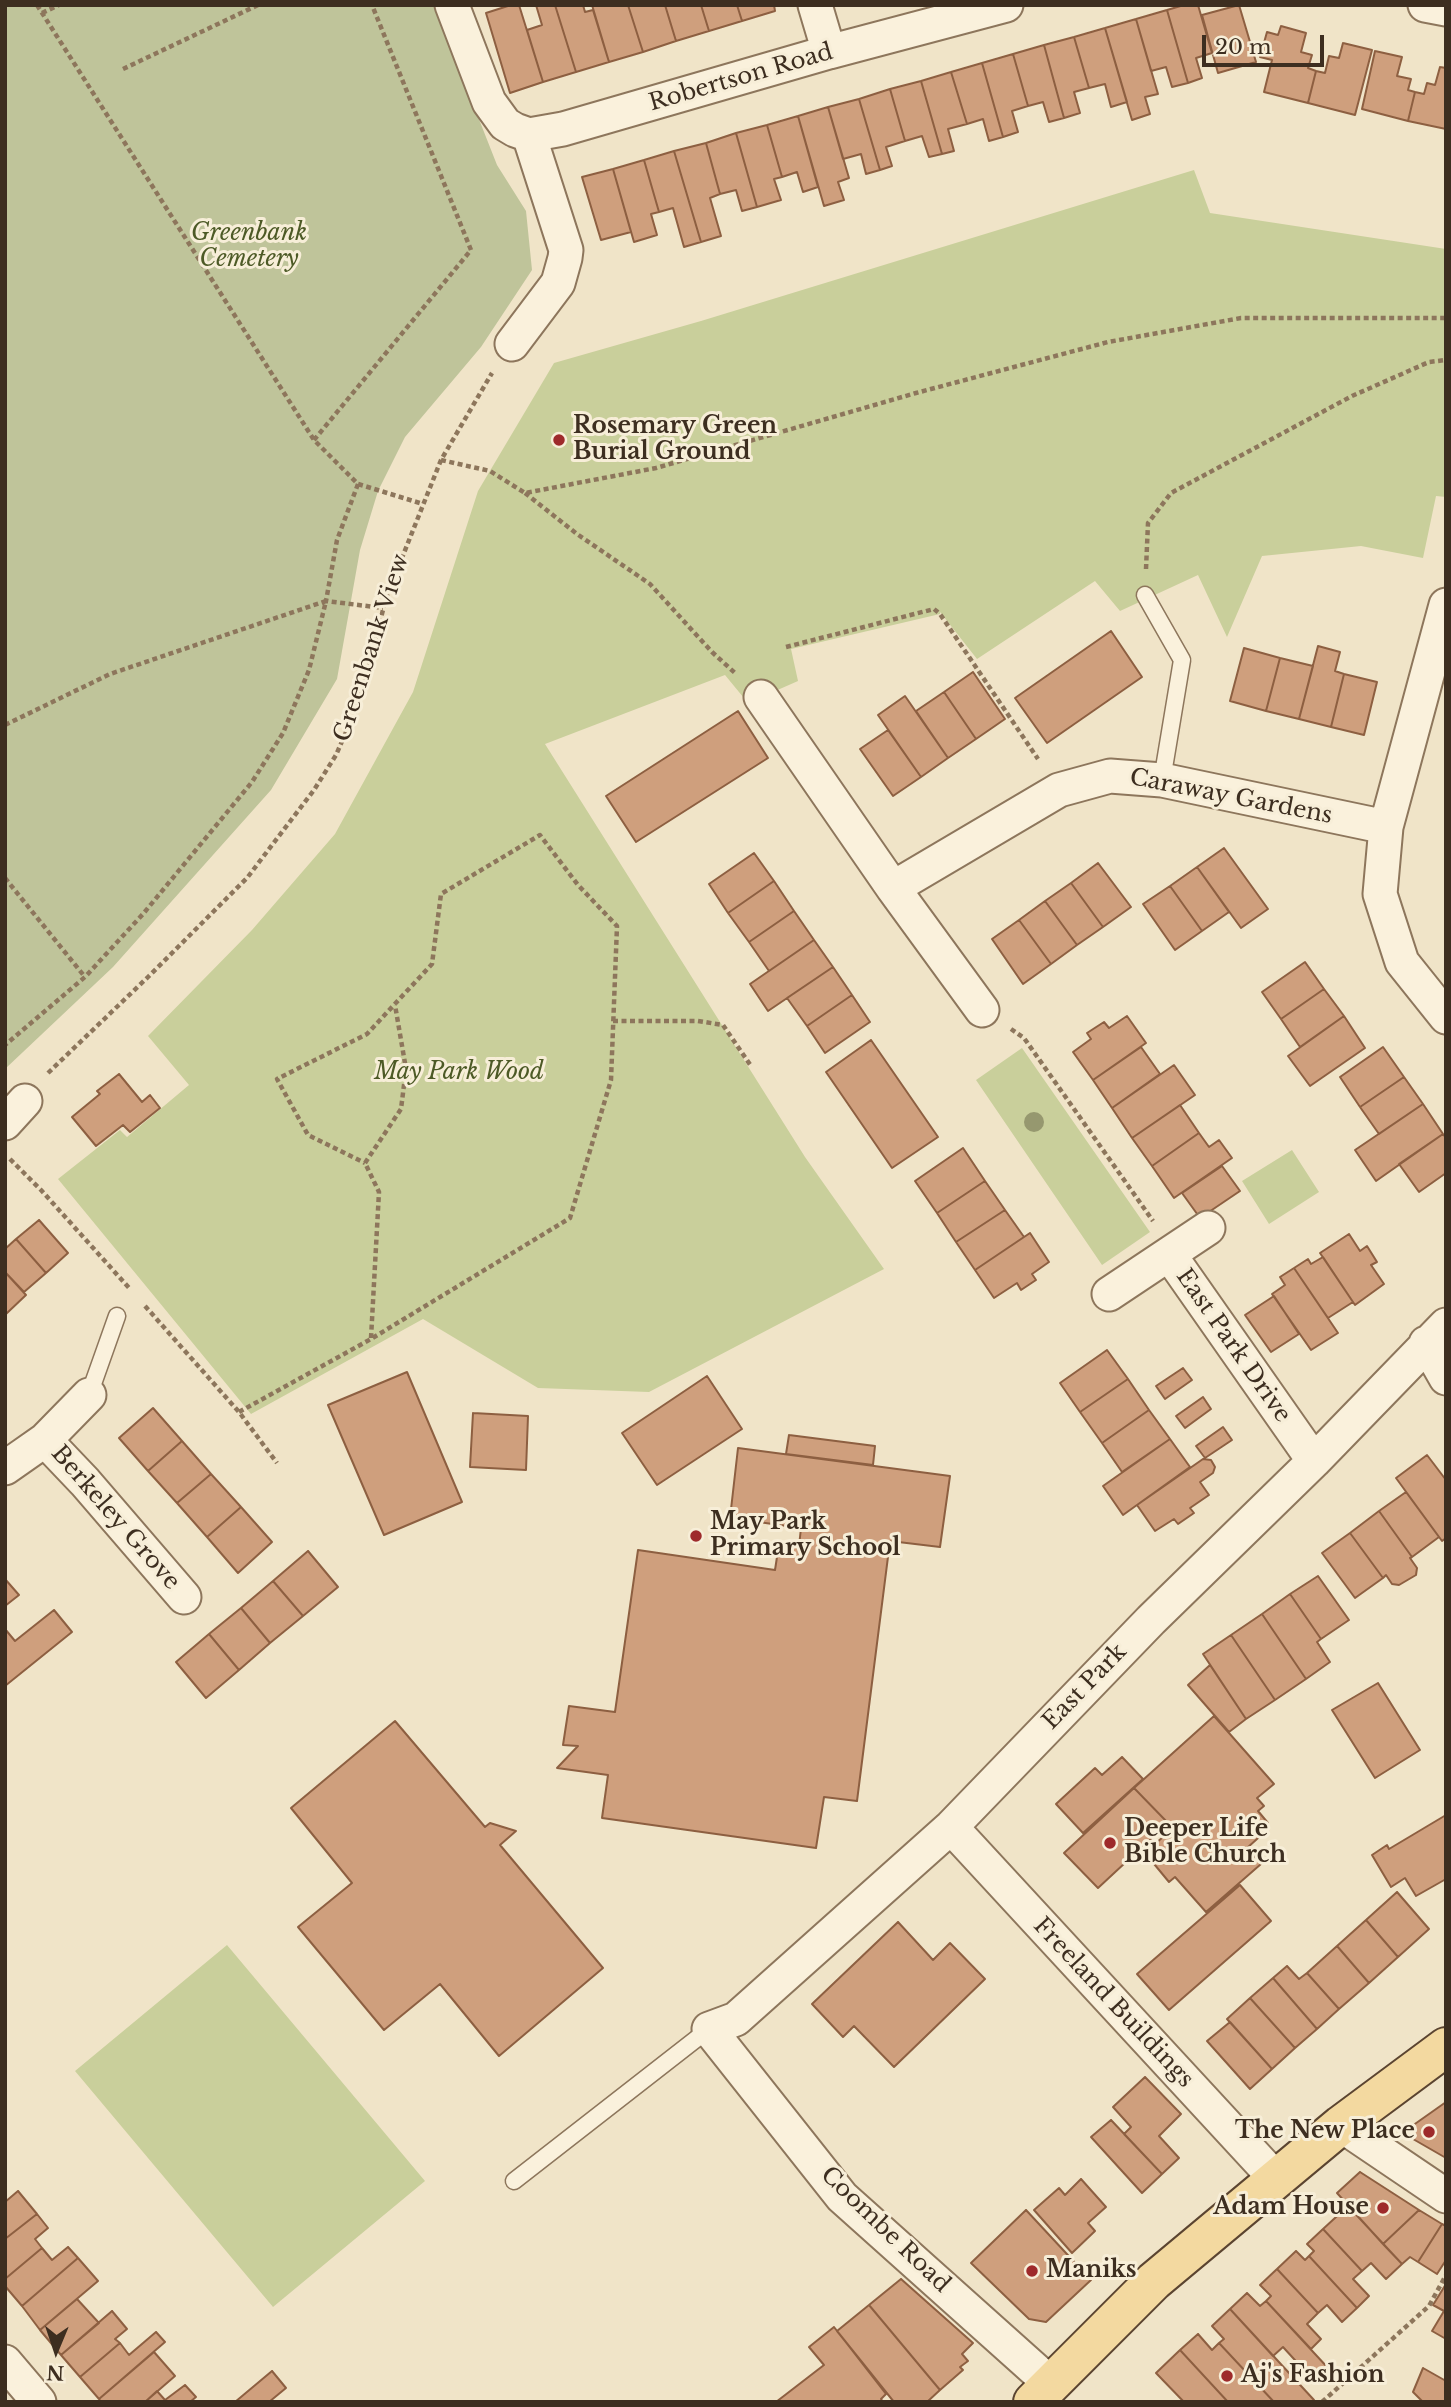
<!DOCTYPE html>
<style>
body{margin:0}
#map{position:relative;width:1451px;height:2407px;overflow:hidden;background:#f0e4c8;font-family:"Libre Baskerville",serif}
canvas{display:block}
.frame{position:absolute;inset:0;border:7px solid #3d2e20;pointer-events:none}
.north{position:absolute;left:21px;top:2316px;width:70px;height:70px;-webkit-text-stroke:5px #f7eed8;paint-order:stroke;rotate:182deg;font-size:19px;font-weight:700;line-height:28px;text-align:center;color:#3d2e20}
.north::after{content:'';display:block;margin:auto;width:24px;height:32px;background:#3d2e20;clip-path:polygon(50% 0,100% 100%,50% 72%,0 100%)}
.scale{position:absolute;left:1202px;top:35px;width:122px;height:32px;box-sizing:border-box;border:4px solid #3d2e20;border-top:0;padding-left:9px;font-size:21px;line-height:24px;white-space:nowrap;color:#3d2e20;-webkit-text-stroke:5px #f7eed8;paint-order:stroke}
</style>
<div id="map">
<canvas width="1451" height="2407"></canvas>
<div class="frame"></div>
<div class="north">N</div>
<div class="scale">20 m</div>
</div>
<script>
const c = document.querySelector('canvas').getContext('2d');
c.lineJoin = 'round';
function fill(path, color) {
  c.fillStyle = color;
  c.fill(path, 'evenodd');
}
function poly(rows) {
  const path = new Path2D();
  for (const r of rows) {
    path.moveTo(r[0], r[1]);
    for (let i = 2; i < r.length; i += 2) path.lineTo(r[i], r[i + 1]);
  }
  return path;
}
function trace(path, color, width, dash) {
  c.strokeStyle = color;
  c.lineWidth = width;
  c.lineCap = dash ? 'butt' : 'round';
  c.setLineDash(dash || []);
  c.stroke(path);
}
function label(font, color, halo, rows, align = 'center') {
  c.font = font + ' "Libre Baskerville",serif';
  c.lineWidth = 6;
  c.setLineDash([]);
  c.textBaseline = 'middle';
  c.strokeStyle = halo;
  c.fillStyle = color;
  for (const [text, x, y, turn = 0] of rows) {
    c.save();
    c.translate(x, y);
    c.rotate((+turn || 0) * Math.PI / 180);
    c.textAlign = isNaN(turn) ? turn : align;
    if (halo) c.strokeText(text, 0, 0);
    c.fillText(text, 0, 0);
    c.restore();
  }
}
fill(poly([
 [1194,170,1210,213,1446,249,1446,497,1436,496,1423,558,1361,546,1262,556,1227,637,1198,575,1120,611,1095,581,977,659,940,612,940,614,791,649,798,681,748,703,725,675,545,744,805,1157,884,1269,649,1392,538,1388,423,1319,251,1414,58,1179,120,1130,127,1137,189,1085,148,1036,252,930,335,834,413,692,478,491,554,363,701,321],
 [1022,1048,1150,1232,1102,1265,976,1080],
 [1292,1150,1319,1192,1269,1224,1242,1181],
 [227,1945,425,2181,273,2307,75,2071]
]), '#c9cf9b');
fill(poly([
 [5,5,434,5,497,165,526,211,532,270,481,347,405,437,378,491,360,550,337,679,271,790,113,967,5,1069]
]), '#bfc49a');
const building = poly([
 [511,5,519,5,543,82,510,93,486,13,511,5],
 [536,5,555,5,576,72,543,82,527,30,542,25,536,5],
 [555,5,583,5,585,12,593,10,609,62,576,72,555,5],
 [592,5,628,5,643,52,609,62,592,5],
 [628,5,665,5,676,41,643,52,628,5],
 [665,5,701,5,709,31,676,41,665,5],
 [701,5,737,5,742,21,709,31,701,5],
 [737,5,774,5,775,11,742,21,737,5],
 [1184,5,1198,5,1212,53,1196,58,1202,78,1188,83,1167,10,1184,5],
 [1239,5,1256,62,1218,73,1202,15,1239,5],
 [1167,10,1188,83,1172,87,1166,67,1151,71,1136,19,1167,10],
 [1136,19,1158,94,1145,97,1150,114,1132,120,1105,28,1136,19],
 [1281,26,1306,33,1301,52,1312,55,1308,68,1316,71,1308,103,1264,92,1272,60,1260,57,1267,32,1278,35,1281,26],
 [1105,28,1127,102,1111,107,1105,84,1089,88,1074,37,1105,28],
 [1074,37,1089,88,1074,92,1080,113,1064,118,1044,45,1074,37],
 [1343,43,1372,50,1355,115,1308,103,1316,71,1325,73,1329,56,1339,58,1343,43],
 [1044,45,1064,118,1049,122,1043,102,1028,106,1013,54,1044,45],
 [1375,51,1402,57,1397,76,1411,79,1408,90,1415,92,1408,121,1362,109,1375,51],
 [1013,54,1028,106,1012,111,1018,132,1003,137,982,63,1013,54],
 [982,63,1003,137,989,141,983,119,967,124,951,72,982,63],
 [1440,67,1446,68,1446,129,1408,121,1415,92,1424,94,1427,83,1435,85,1440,67],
 [951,72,967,124,948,129,954,151,942,154,921,81,951,72],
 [921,81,942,154,929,157,922,136,905,141,890,89,921,81],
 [890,89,905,141,886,147,892,166,880,170,859,99,890,89],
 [859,99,880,170,866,174,861,154,843,159,828,107,859,99],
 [828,107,849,178,838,182,844,200,824,206,798,116,828,107],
 [798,116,818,187,803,192,797,172,782,177,767,125,798,116],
 [767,125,782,177,774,179,781,200,757,207,736,133,767,125],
 [736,133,757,207,742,211,736,190,720,194,706,143,736,133],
 [706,143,720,194,710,198,721,236,701,242,674,151,706,143],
 [674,151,701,242,684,247,673,208,659,212,644,160,674,151],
 [644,160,659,212,651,214,657,235,634,242,613,169,644,160],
 [613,169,631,232,601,240,582,177,613,169],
 [1111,631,1142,677,1047,743,1015,698,1111,631],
 [1318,646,1340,652,1335,671,1344,674,1331,727,1299,719,1318,646],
 [1244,648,1280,658,1266,711,1230,701,1244,648],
 [1280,658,1313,666,1299,719,1266,711,1280,658],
 [973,672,1005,719,976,739,944,692,973,672],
 [1344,674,1377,682,1364,735,1331,727,1344,674],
 [944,692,976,739,948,758,916,711,944,692],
 [905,696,948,758,921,777,878,715,905,696],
 [738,711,768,758,636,842,606,796,738,711],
 [888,730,921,777,893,796,860,749,888,730],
 [1224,848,1268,909,1241,928,1197,867,1224,848],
 [754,853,774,881,728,913,709,884,754,853],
 [1098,863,1131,907,1103,927,1071,883,1098,863],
 [1197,867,1229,912,1202,931,1170,886,1197,867],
 [774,881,794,911,749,942,728,913,774,881],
 [1071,883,1103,927,1077,945,1045,901,1071,883],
 [1170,886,1202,931,1175,950,1143,904,1170,886],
 [1045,901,1077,945,1051,964,1019,920,1045,901],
 [794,911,814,940,769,971,749,942,794,911],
 [1019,920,1051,964,1023,984,992,939,1019,920],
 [814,940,833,967,768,1011,750,984,814,940],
 [1305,962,1324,989,1281,1019,1262,992,1305,962],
 [833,967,852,995,807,1026,787,998,833,967],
 [1324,989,1344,1016,1300,1047,1281,1019,1324,989],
 [852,995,870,1022,825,1053,807,1026,852,995],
 [1127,1016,1146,1043,1093,1080,1073,1052,1091,1039,1087,1033,1104,1022,1109,1028,1127,1016],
 [1344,1016,1365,1048,1310,1086,1288,1056,1344,1016],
 [871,1040,938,1137,892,1168,826,1072,871,1040],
 [1141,1047,1160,1074,1112,1108,1093,1080,1141,1047],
 [1383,1047,1404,1077,1360,1107,1340,1077,1383,1047],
 [1174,1065,1195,1095,1132,1138,1112,1108,1174,1065],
 [119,1074,142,1102,150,1095,160,1108,130,1132,123,1125,96,1146,72,1117,100,1094,97,1091,119,1074],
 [1404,1077,1423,1104,1379,1134,1360,1107,1404,1077],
 [1423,1104,1443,1134,1376,1181,1355,1150,1423,1104],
 [1180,1105,1199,1133,1152,1166,1132,1138,1180,1105],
 [1199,1133,1209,1147,1219,1140,1232,1158,1174,1198,1152,1166,1199,1133],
 [1443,1134,1446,1138,1446,1173,1419,1192,1399,1164,1443,1134],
 [963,1148,985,1181,937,1213,915,1181,963,1148],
 [1222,1166,1240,1191,1200,1218,1182,1193,1222,1166],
 [985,1181,1005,1210,956,1242,937,1213,985,1181],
 [1005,1210,1024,1237,975,1270,956,1242,1005,1210],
 [39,1220,68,1253,46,1273,16,1239,39,1220],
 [1030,1233,1049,1262,1032,1274,1036,1280,1021,1290,1017,1283,994,1298,975,1270,1030,1233],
 [1349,1234,1360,1251,1367,1246,1377,1262,1371,1265,1384,1284,1355,1305,1320,1253,1349,1234],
 [16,1239,46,1273,24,1292,5,1272,5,1249,16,1239],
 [1323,1257,1353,1302,1328,1318,1294,1268,1308,1259,1311,1264,1323,1257],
 [1294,1268,1338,1333,1311,1350,1272,1294,1285,1285,1280,1277,1294,1268],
 [5,1272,26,1295,6,1314,5,1313,5,1272],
 [1274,1296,1299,1334,1271,1352,1245,1315,1274,1296],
 [1107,1350,1128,1379,1080,1412,1060,1383,1107,1350],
 [1183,1368,1192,1380,1165,1399,1156,1386,1183,1368],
 [407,1372,462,1502,384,1535,328,1405,407,1372],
 [707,1376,742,1429,657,1485,622,1433,707,1376],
 [1128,1379,1149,1410,1102,1443,1080,1412,1128,1379],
 [1203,1397,1211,1409,1185,1428,1176,1416,1203,1397],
 [153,1408,182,1441,148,1471,119,1438,153,1408],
 [1149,1410,1170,1439,1122,1472,1102,1443,1149,1410],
 [473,1413,528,1416,526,1470,470,1467,473,1413],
 [1223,1427,1232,1440,1205,1458,1196,1446,1223,1427],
 [789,1435,875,1446,873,1465,786,1454,789,1435],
 [1170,1439,1190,1467,1123,1515,1103,1486,1170,1439],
 [182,1441,211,1474,177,1503,148,1471,182,1441],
 [738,1448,950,1476,940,1547,890,1541,857,1801,824,1797,816,1848,602,1818,608,1775,557,1768,578,1746,563,1745,569,1706,615,1712,638,1550,775,1570,779,1544,799,1546,801,1528,730,1518,738,1448],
 [1427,1455,1446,1480,1446,1538,1442,1541,1396,1478,1427,1455],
 [1203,1459,1211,1460,1215,1467,1213,1473,1200,1482,1209,1495,1190,1508,1194,1513,1178,1524,1174,1519,1155,1531,1137,1505,1203,1459],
 [211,1474,241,1507,207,1537,177,1503,211,1474],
 [1406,1492,1439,1537,1412,1557,1379,1511,1406,1492],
 [241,1507,272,1542,238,1573,207,1537,241,1507],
 [1379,1511,1412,1557,1410,1558,1417,1568,1416,1575,1399,1585,1392,1584,1386,1575,1383,1578,1350,1533,1379,1511],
 [1350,1533,1383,1578,1355,1598,1322,1553,1350,1533],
 [308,1551,338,1587,303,1616,273,1581,308,1551],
 [1318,1576,1349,1620,1321,1639,1290,1594,1318,1576],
 [5,1579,19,1595,5,1606,5,1579],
 [273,1581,303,1616,270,1643,241,1608,273,1581],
 [1290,1594,1321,1639,1317,1642,1330,1662,1306,1679,1262,1614,1290,1594],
 [241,1608,270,1643,239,1670,209,1634,241,1608],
 [54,1610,72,1632,5,1686,5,1629,15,1641,54,1610],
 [1262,1614,1306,1679,1275,1700,1231,1635,1262,1614],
 [209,1634,239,1670,206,1698,176,1662,209,1634],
 [1231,1635,1275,1700,1246,1719,1203,1654,1231,1635],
 [1210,1665,1246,1719,1229,1732,1188,1685,1210,1665],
 [1378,1683,1420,1750,1375,1778,1332,1710,1378,1683],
 [1214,1716,1274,1784,1257,1798,1264,1806,1258,1811,1268,1823,1267,1830,1247,1848,1261,1864,1206,1912,1175,1877,1169,1882,1145,1853,1164,1836,1160,1830,1168,1823,1134,1788,1214,1716],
 [395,1721,485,1827,490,1823,516,1831,500,1845,603,1968,499,2056,440,1984,384,2030,298,1927,352,1883,291,1808,395,1721],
 [1122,1757,1143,1779,1083,1833,1056,1804,1095,1768,1102,1775,1122,1757],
 [1134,1788,1168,1823,1098,1888,1064,1853,1134,1788],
 [1446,1815,1446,1879,1416,1896,1405,1878,1391,1887,1372,1855,1387,1845,1389,1849,1446,1815],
 [1240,1885,1271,1921,1169,2010,1137,1974,1240,1885],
 [1397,1892,1429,1929,1398,1957,1366,1920,1397,1892],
 [1366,1920,1398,1957,1369,1983,1337,1946,1366,1920],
 [898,1922,933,1960,950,1943,985,1979,894,2067,854,2026,843,2037,812,2004,898,1922],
 [1337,1946,1369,1983,1339,2009,1307,1973,1337,1946],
 [1287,1966,1299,1979,1307,1973,1339,2009,1317,2029,1273,1978,1287,1966],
 [1273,1978,1317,2029,1295,2048,1250,1998,1273,1978],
 [1250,1998,1295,2048,1272,2069,1227,2019,1250,1998],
 [1230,2022,1272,2069,1250,2089,1207,2041,1230,2022],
 [1145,2077,1181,2114,1159,2136,1179,2158,1162,2174,1124,2134,1131,2127,1113,2107,1145,2077],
 [1446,2102,1446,2158,1413,2139,1412,2126,1446,2102],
 [1111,2120,1162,2174,1142,2193,1091,2137,1111,2120],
 [1360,2172,1419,2210,1383,2244,1337,2193,1360,2172],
 [1081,2179,1106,2207,1088,2223,1095,2231,1072,2253,1034,2210,1059,2188,1065,2195,1081,2179],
 [18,2191,37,2214,5,2239,5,2202,18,2191],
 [1348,2206,1402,2264,1386,2279,1371,2263,1362,2271,1323,2229,1348,2206],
 [1026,2210,1091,2280,1046,2322,1029,2319,971,2263,1026,2210],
 [1419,2210,1442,2224,1418,2262,1410,2257,1402,2264,1383,2244,1419,2210],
 [37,2214,48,2228,35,2239,42,2248,5,2279,5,2239,37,2214],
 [1442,2224,1446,2226,1446,2260,1437,2274,1418,2262,1442,2224],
 [1323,2229,1362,2271,1353,2279,1369,2296,1357,2308,1309,2256,1314,2251,1307,2244,1323,2229],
 [68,2247,78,2258,22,2306,5,2286,5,2279,42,2248,52,2260,68,2247],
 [1296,2251,1305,2260,1309,2256,1357,2308,1342,2322,1327,2305,1318,2313,1277,2269,1296,2251],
 [78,2258,98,2281,40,2330,22,2306,78,2258],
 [1277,2269,1318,2313,1307,2324,1321,2339,1311,2349,1266,2301,1271,2296,1260,2285,1277,2269],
 [901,2279,973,2343,962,2354,968,2361,960,2367,963,2370,940,2390,869,2305,901,2279],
 [1446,2284,1446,2339,1432,2331,1444,2311,1433,2305,1446,2284],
 [1247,2293,1260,2306,1266,2301,1328,2368,1314,2381,1283,2347,1273,2356,1230,2309,1247,2293],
 [77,2299,99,2323,61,2355,40,2330,77,2299],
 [869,2305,940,2390,927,2402,894,2402,837,2331,869,2305],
 [1230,2309,1314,2400,1312,2402,1274,2402,1219,2343,1224,2339,1212,2326,1230,2309],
 [112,2311,127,2329,115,2339,120,2343,80,2377,61,2355,112,2311],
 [834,2327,886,2394,881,2399,883,2402,776,2402,824,2365,809,2347,834,2327],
 [156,2332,165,2342,99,2399,80,2377,120,2343,129,2355,156,2332],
 [1198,2334,1212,2350,1219,2343,1274,2402,1228,2402,1180,2350,1198,2334],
 [1180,2350,1228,2402,1184,2402,1156,2373,1180,2350],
 [154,2352,175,2376,145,2402,101,2402,99,2399,154,2352],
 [1423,2368,1446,2381,1446,2402,1423,2402,1413,2392,1423,2368],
 [272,2371,286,2388,269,2402,235,2402,272,2371],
 [185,2385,196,2397,190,2402,145,2402,157,2391,165,2400,185,2385]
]);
fill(building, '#cf9f7d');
trace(building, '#8d5f41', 2);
const lane = poly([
 [1145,595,1182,660,1162,780],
 [89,1395,117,1316],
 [514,2181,709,2029]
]);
const street = poly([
 [452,5,489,102,505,124,515,130,529,135,563,129,829,52,1006,5],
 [815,5,829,52],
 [1425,5,1446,9],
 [512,344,558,283,565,258,566,250,529,135],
 [1446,605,1386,827,1380,894,1402,962,1446,1017],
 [761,697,893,888,982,1010],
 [893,888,1059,790,1110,776,1162,780,1386,827],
 [5,1123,25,1101],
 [1169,1254,1208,1228],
 [1109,1294,1169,1254,1314,1461],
 [1426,1343,1446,1378],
 [45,1440,85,1482,184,1597],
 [5,1468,45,1440,89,1395],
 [951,1827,1276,2179],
 [1341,2125,1446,2196],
 [5,2362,39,2402],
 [1051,2384,842,2197,709,2029,736,2019,951,1827,1151,1620,1314,1461,1446,1325]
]);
const primary = poly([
 [1033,2402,1154,2281,1341,2125,1446,2047]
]);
trace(lane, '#8d765c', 19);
trace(street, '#8d765c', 37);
trace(primary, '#5b4430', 42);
trace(poly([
 [37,5,314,440,358,484,423,504],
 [42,13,59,5],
 [123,69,258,5],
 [314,440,471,250,372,5],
 [441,460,490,471,525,493,656,468,916,393,1108,342,1241,318,1446,318],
 [358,484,337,540,326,601,383,608],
 [525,493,577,534,650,584,712,652,735,673],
 [1146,569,1148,523,1171,493,1352,396,1429,362,1446,360],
 [786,647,934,609,940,614,1038,759],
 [5,725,110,674,326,601,309,670,283,733,252,782,143,914,85,977,5,1045],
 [5,878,85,977],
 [613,1021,698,1021,723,1025,751,1066],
 [1011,1029,1024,1038,1153,1221],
 [48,1073,148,977,247,878,314,790,336,755,354,714,366,677,386,598,441,460,492,373],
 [10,1159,41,1190,130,1289],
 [145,1306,239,1412,277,1463],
 [371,1338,379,1192,365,1163,401,1109,406,1069,395,1005],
 [239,1412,371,1339,570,1218,611,1080,617,926,578,885,540,835,441,894,432,964,367,1034,277,1079,308,1135,365,1163],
 [1322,2402,1429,2306,1446,2275]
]), '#8d765c', 4.5, [5, 3.5]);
trace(lane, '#faf1dc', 16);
trace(street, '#faf1dc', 33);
trace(primary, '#f3d9a0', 38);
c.fillStyle = '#96986f';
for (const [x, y] of [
 [1034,1122]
]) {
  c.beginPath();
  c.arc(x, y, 10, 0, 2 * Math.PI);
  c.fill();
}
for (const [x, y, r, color] of [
 [559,440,7,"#9e2a2b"],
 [696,1536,7,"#9e2a2b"],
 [1110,1843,7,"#9e2a2b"],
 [1429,2132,7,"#9e2a2b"],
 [1383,2208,7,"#9e2a2b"],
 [1032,2271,7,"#9e2a2b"],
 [1227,2376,7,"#9e2a2b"]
]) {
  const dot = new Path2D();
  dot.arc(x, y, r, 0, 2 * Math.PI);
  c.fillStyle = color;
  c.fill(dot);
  trace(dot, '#f7eed8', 2.5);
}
label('23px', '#3d2e20', '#f7eed8', [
 ["Robertson Road",741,78,-16],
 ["Greenbank View",372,648,-72],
 ["Caraway Gardens",1231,797,11],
 ["East Park Drive",1233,1346,55],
 ["Berkeley Grove",115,1518,49],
 ["East Park",1085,1687,-46],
 ["Freeland Buildings",1113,2003,47],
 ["Coombe Road",885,2230,44]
]);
label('italic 23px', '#4d5a26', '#f7eed8', [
 ["Greenbank",249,234],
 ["Cemetery",249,260],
 ["May Park Wood",459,1073]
]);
label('bold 23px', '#3d2e20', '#f7eed8', [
 ["Rosemary Green",573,427],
 ["Burial Ground",573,453],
 ["May Park",710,1523],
 ["Primary School",710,1549],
 ["Deeper Life",1124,1830],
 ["Bible Church",1124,1856],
 ["The New Place",1415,2132,"right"],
 ["Adam House",1369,2208,"right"],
 ["Maniks",1046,2271],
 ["Aj's Fashion",1241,2376]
], 'left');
</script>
